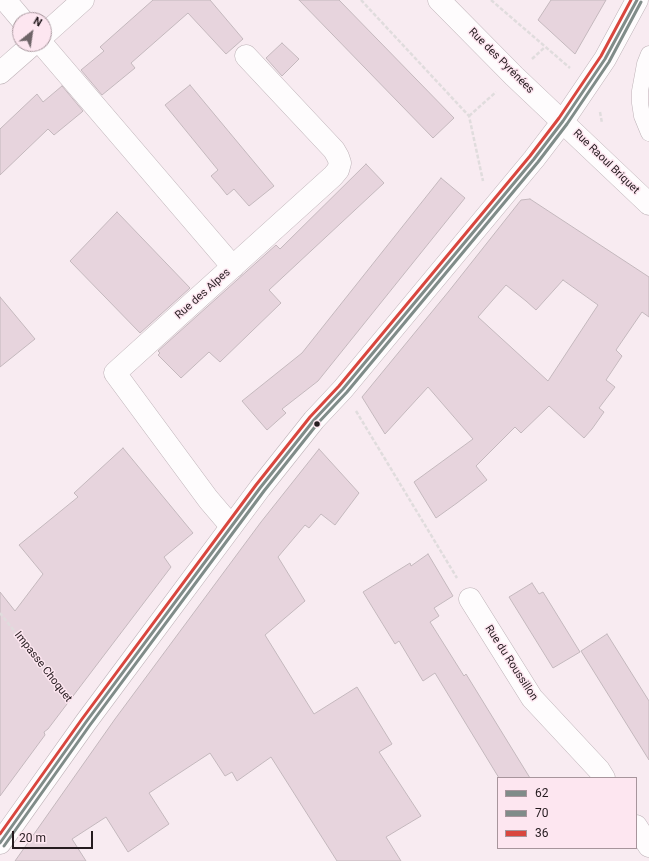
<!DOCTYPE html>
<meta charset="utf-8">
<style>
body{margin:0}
#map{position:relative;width:649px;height:861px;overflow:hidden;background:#f8ebf1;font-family:Roboto,sans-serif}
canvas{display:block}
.legend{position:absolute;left:497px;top:777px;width:140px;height:72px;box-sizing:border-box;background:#fde6f0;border:1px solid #a7959c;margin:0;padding:5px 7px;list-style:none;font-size:12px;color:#251b1f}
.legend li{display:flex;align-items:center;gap:8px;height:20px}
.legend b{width:20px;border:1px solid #a7959c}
.north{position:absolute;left:12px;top:12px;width:40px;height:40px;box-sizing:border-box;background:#fde6f0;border:1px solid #a7959c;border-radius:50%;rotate:30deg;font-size:11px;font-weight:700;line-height:16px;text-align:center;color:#251b1f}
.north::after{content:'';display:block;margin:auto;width:14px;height:18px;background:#6f6468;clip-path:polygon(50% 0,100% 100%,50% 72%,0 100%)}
.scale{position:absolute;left:12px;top:831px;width:81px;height:18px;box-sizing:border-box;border:2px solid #251b1f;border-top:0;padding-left:5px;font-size:12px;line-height:14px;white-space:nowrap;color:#251b1f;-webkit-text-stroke:3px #fde6f0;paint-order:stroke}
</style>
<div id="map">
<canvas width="649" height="861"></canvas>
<ul class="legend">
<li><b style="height:5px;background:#808c89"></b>62</li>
<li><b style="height:5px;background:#808c89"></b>70</li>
<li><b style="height:5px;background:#d9463e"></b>36</li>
</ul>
<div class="north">N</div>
<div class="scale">20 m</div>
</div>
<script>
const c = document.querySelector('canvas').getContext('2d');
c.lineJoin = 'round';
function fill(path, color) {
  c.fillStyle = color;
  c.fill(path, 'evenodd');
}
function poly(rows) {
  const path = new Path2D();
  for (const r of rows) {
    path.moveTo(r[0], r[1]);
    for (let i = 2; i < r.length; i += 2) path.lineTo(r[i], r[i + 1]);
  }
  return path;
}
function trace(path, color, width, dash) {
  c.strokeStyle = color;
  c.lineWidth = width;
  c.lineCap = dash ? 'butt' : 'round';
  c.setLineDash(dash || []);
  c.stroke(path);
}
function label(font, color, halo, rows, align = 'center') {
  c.font = font + ' Roboto,sans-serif';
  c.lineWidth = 3;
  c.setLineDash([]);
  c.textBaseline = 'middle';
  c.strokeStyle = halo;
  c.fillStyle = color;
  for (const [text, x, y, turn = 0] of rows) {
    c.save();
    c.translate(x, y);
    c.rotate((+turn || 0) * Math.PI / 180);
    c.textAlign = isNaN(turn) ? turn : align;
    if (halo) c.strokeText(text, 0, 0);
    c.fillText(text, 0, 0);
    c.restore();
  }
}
const building = poly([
 [153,0,210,0,243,39,226,54,188,13,131,63,135,68,102,95,81,70,104,51,100,47,153,0],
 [299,0,339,0,454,118,433,138,299,0],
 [551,0,606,0,575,54,538,20,551,0],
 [282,43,299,59,282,76,266,58,282,43],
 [190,85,274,186,249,206,234,189,227,195,219,185,211,176,218,170,165,105,190,85],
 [62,86,83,111,82,112,54,135,48,129,0,175,0,129,37,94,43,102,62,86],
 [366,164,384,183,269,290,281,303,220,362,209,352,181,378,158,355,160,353,158,351,276,245,280,249,366,164],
 [441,178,465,198,318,381,282,409,286,413,267,430,242,401,302,353,441,178],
 [530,199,649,277,649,317,642,312,616,350,622,356,606,380,615,387,599,408,604,412,592,429,584,438,549,406,521,433,515,427,476,466,487,480,457,503,436,518,414,482,473,439,428,387,385,434,362,397,449,291,521,200,530,199],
 [563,280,598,305,548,381,478,317,506,285,526,301,536,310,563,280],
 [117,212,190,288,140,333,70,261,117,212],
 [0,297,35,339,0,367,0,297],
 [123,448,193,533,164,557,171,567,48,729,44,732,45,735,0,796,0,592,15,611,43,574,19,545,78,497,74,493,123,448],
 [319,449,359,493,335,525,321,514,309,528,305,525,278,557,305,601,265,635,314,714,357,687,392,744,379,752,421,816,386,837,401,861,337,861,271,757,237,781,232,772,225,776,210,753,149,793,169,824,128,852,106,817,72,839,86,861,15,861,115,719,261,522,319,449],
 [428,554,453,596,434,608,439,616,430,622,464,676,466,674,530,778,499,778,435,673,423,681,399,641,395,644,363,592,410,563,411,566,428,554],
 [532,583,539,594,543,592,580,652,553,668,509,597,532,583],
 [607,634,649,701,649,760,581,651,607,634]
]);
fill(building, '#e7d4dd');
trace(building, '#c4b8bd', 1);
const lane = poly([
 [649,54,645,64,640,91,640,103,642,116,649,133]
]);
const street = poly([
 [5,0,22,20],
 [44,35,83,0],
 [42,44,233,267],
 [0,73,33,44],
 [231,526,208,499,115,373,333,176,338,170,340,163,338,157,334,150,246,56],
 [470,599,532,698,599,770,604,778],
 [636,826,649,846]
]);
const secondary = poly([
 [439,0,514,76,649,204],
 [0,843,86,722,260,488,314,420,343,389,534,159,563,121,605,59,637,0]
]);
trace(lane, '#bdb2b7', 17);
trace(street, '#bdb2b7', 23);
trace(secondary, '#bdb2b7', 23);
trace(poly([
 [361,0,469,116,483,181],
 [491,0,570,68],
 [532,59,545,47],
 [600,112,602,123],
 [469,116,496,92],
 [356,411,457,578],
 [0,613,70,701]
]), '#e0dcdd', 2.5, [4, 2]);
trace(lane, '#fefcfd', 16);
trace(street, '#fefcfd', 22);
trace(secondary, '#fefcfd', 22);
trace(poly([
 [0,843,86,722,260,488,314,420,343,389,534,159,563,121,605,59,637,0]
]), '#808c89', 3);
trace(poly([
 [4,846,90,725,264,491,318,423,347,392,538,162,567,124,609,62,641,2]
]), '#808c89', 3);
trace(poly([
 [0,834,82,719,256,485,310,417,339,386,530,156,559,118,601,56,631,0]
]), '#d9463e', 3);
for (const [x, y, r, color] of [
 [317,424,3.5,"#251b1f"]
]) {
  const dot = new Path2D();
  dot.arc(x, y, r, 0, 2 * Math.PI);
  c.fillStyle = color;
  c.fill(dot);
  trace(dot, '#fde6f0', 1.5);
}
label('11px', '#251b1f', '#fde6f0', [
 ["Rue des Pyrénées",501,61,45],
 ["Rue Raoul Briquet",606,162,44],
 ["Rue des Alpes",203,294,-42],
 ["Rue du Roussillon",511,663,57],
 ["Impasse Choquet",43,667,52]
]);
</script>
